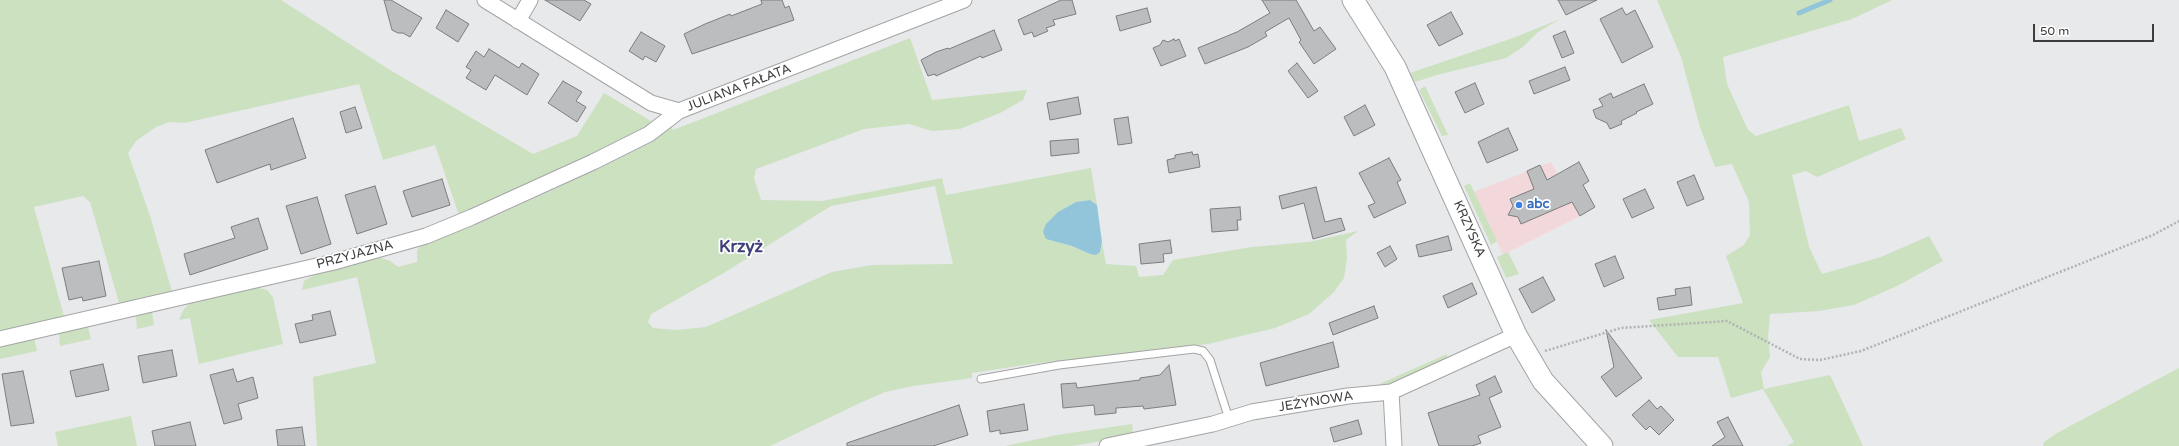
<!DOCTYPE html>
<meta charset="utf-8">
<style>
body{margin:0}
#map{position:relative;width:2179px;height:446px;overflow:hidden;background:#e8e9ea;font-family:"Varela Round",sans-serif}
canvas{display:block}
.scale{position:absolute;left:2033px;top:24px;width:121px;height:18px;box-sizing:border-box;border:2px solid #3d3d3d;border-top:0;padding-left:5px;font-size:12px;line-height:14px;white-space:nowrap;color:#3d3d3d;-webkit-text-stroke:3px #fff;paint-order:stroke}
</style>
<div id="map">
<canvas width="2179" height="446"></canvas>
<div class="scale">50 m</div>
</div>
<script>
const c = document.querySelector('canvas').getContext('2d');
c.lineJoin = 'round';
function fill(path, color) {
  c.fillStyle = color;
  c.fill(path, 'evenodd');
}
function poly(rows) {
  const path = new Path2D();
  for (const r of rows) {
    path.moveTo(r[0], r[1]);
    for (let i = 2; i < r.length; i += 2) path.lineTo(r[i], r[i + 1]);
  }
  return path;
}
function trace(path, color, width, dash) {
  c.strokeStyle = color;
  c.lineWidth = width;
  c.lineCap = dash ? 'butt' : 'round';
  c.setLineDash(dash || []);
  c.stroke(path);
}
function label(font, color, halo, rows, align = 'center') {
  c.font = font + ' "Varela Round",sans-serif';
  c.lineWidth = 3.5;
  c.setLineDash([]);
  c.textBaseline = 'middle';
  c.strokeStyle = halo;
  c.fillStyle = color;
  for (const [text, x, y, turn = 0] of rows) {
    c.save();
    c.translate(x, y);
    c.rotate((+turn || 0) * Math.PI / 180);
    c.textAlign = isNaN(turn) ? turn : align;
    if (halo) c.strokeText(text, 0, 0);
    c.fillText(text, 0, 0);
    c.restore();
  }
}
fill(poly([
 [1551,162,1580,216,1503,255,1474,192]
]), '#f2d8db');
fill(poly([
 [0,0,281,0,390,70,533,154,577,136,604,93,651,121,645,128,605,150,459,215,435,145,383,160,359,84,184,123,169,122,156,127,136,141,128,153,150,216,173,295,120,306,90,202,83,196,34,207,65,320,0,331],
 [1657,0,1892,0,1852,19,1723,57,1727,84,1748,130,1756,136,1849,105,1859,141,1901,128,1906,139,1817,177,1806,171,1792,175,1809,247,1822,274,1881,257,1929,236,1943,261,1897,286,1854,305,1819,311,1770,314,1768,336,1770,357,1761,372,1764,389,1830,375,1863,446,1787,446,1794,442,1763,389,1731,398,1718,357,1678,357,1649,320,1743,303,1726,256,1744,245,1750,235,1749,202,1732,164,1715,167,1700,127,1681,57],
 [1560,19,1538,32,1523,47,1506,58,1437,75,1415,82,1410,73,1513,38],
 [910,38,932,100,1027,90,1023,100,1000,113,960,129,932,131,909,124,864,129,829,142,756,169,754,178,761,200,822,201,942,178,946,195,1091,168,1097,205,1090,200,1076,202,1058,212,1046,239,1072,246,1090,254,1100,252,1102,242,1106,264,1136,266,1139,277,1163,275,1173,260,1252,247,1309,242,1358,231,1346,240,1347,258,1344,278,1333,293,1309,314,1275,328,1208,344,1031,364,972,373,972,378,913,386,885,392,860,403,770,446,317,446,313,377,376,363,357,277,302,290,304,281,317,273,379,257,390,261,398,267,417,262,417,250,422,245,477,224,555,189,671,125,673,130],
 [935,186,953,264,872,265,832,272,706,327,676,330,653,328,648,322,651,314,722,274,831,206],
 [1425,86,1448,135,1442,136,1419,90],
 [1470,183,1497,241,1491,245,1464,186],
 [1508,252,1519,274,1506,278,1497,257],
 [255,287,267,290,273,297,283,344,199,364,190,318,179,320,184,309,193,300],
 [152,312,154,325,137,329,136,315],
 [88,327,91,339,60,346,59,333],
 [34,338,37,351,0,359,0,344],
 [1447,354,1447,362,1404,382,1375,386],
 [2179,368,2179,446,2043,446,2044,442,2057,433],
 [131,416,137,446,58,446,55,432],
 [1132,424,1133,436,1072,446,1005,446,1057,435]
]), '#cbe1c0');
fill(poly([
 [1090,200,1097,205,1102,242,1100,252,1096,255,1090,254,1072,246,1046,239,1043,232,1046,224,1058,212,1076,202]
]), '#92c5d9');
trace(poly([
 [1799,13,1830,0]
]), '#92c5d9', 5);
const building = poly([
 [384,0,391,0,422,18,410,37,403,33,398,33,392,30,384,0],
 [545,0,584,0,591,4,580,21,545,0],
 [761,0,782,0,785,8,789,6,794,20,692,54,684,34,705,24,730,14,731,16,762,4,761,0],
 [1061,0,1072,0,1076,14,1053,20,1055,25,1046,28,1048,31,1034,37,1032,32,1024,35,1018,20,1061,0],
 [1262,0,1296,0,1314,31,1320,27,1336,49,1314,64,1299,42,1301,40,1289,18,1265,32,1267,36,1248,47,1205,64,1198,48,1237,32,1270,13,1262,0],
 [1558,0,1597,0,1566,15,1558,0],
 [1147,8,1151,22,1120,31,1116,16,1147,8],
 [1622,8,1626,15,1635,10,1653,47,1622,63,1600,19,1622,8],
 [446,10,469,24,458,42,436,28,446,10],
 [1451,12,1463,34,1439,46,1427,25,1451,12],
 [994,30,1002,50,982,58,981,56,936,76,935,74,928,76,921,60,936,52,948,48,949,49,994,30],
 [1565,31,1574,53,1562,58,1553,36,1565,31],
 [641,32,665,46,656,62,645,56,643,60,629,51,641,32],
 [1174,39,1175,41,1179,39,1186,56,1161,66,1153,48,1160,45,1163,40,1168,42,1174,39],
 [489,49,519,68,522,63,539,74,527,95,495,75,486,90,466,78,471,70,466,67,476,51,484,57,489,49],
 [1297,63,1318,91,1308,98,1288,71,1297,63],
 [1565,67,1570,80,1534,94,1529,81,1565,67],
 [563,81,582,92,576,101,586,107,577,122,548,103,563,81],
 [1475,83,1484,104,1465,113,1455,92,1475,83],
 [1644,84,1653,104,1636,112,1637,113,1621,121,1622,124,1610,129,1607,123,1596,118,1593,110,1603,106,1599,99,1611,93,1613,98,1644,84],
 [1078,97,1081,114,1050,120,1047,103,1078,97],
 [1365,105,1375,125,1354,136,1344,117,1365,105],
 [355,107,362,128,346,133,340,112,355,107],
 [1128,117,1132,143,1118,145,1114,119,1128,117],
 [293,118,306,158,271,170,270,164,217,183,205,150,293,118],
 [1508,128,1518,150,1487,163,1478,142,1508,128],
 [1078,139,1079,153,1051,156,1050,141,1078,139],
 [1192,152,1193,155,1198,154,1200,167,1169,173,1167,160,1175,158,1175,155,1192,152],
 [1389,158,1401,180,1397,182,1406,203,1374,218,1368,206,1375,203,1359,173,1389,158],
 [1579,162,1589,181,1583,185,1595,207,1580,216,1572,202,1521,224,1518,217,1508,215,1513,206,1510,199,1534,189,1527,171,1540,165,1547,180,1579,162],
 [1694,175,1704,199,1687,206,1677,182,1694,175],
 [442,179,450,205,412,217,403,191,442,179],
 [375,186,387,224,357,234,345,195,375,186],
 [1316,187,1325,222,1341,218,1345,230,1313,239,1304,203,1282,209,1279,196,1316,187],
 [1645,189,1654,208,1632,218,1623,199,1645,189],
 [317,197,331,244,301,254,286,206,317,197],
 [1240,207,1241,220,1237,220,1238,230,1212,232,1210,209,1240,207],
 [258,218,268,249,190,275,184,254,235,238,231,227,258,218],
 [1448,236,1452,250,1419,257,1416,245,1448,236],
 [1170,240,1172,253,1163,254,1164,262,1141,264,1139,244,1170,240],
 [1390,246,1397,259,1385,267,1377,253,1390,246],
 [1615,256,1624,278,1604,287,1595,264,1615,256],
 [99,261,106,296,83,301,82,297,69,300,62,268,99,261],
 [1543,277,1555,300,1532,313,1519,289,1543,277],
 [1472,283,1477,294,1448,308,1443,296,1472,283],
 [1690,287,1692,305,1659,310,1657,298,1676,295,1675,289,1690,287],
 [1374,306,1378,318,1333,335,1329,323,1374,306],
 [330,311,336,335,300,343,295,324,313,320,312,315,330,311],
 [1606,330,1642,378,1616,397,1601,377,1614,367,1606,330],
 [1333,342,1339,367,1266,386,1260,363,1333,342],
 [172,350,177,376,143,383,138,356,172,350],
 [103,364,109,390,76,397,70,371,103,364],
 [1169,365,1176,405,1144,409,1143,406,1116,408,1116,413,1095,415,1094,405,1063,408,1061,384,1076,383,1077,388,1140,380,1140,378,1160,375,1169,365],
 [233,369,237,382,253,377,258,398,238,404,242,419,224,424,210,375,233,369],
 [23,371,34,423,11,426,2,374,23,371],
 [1495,376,1502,392,1489,398,1501,427,1478,436,1481,443,1472,446,1439,446,1428,413,1480,395,1476,385,1495,376],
 [1649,400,1657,409,1661,406,1674,420,1659,435,1650,426,1646,430,1632,415,1649,400],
 [1024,404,1028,430,1000,434,1000,430,990,432,987,411,1024,404],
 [959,405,968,435,933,446,847,446,847,443,959,405],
 [1728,417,1743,446,1712,446,1725,437,1717,422,1728,417],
 [1358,420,1362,434,1334,442,1330,428,1358,420],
 [190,422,196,446,155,446,152,431,190,422],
 [302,427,305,446,278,446,276,430,302,427]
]);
fill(building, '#bcbdbe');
trace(building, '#7d7d7e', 1);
const lane = poly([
 [981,379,1059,365,1194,349,1203,351,1210,360,1229,419]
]);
const street = poly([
 [485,0,651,103,679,111],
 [518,21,530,0],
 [0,339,334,262,426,236,472,217,593,162,649,134,679,111,964,0],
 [1391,392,1394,446],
 [1107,446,1213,424,1252,412,1348,396,1391,392,1516,335]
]);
const secondary = poly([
 [1353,0,1395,67,1516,335,1543,381,1602,446]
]);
trace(lane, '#a3a4a5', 9);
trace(street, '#a3a4a5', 17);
trace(secondary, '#a3a4a5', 23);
trace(poly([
 [1545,351,1621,328,1727,321,1800,359,1820,360,1861,351,2153,235,2179,221]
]), '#b1b2b3', 2.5, [2, 2]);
trace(lane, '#fff', 7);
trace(street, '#fff', 15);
trace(secondary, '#fff', 21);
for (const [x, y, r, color] of [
 [1519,205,4,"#3f7fe0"]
]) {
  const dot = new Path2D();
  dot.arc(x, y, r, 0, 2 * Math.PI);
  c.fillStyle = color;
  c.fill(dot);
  trace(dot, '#fff', 1.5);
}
label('13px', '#3d3d3d', '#fff', [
 ["JULIANA FAŁATA",739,88,-21],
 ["KRZYSKA",1469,229,66],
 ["PRZYJAZNA",355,255,-15],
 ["JEŻYNOWA",1316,402,-9]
]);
label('bold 13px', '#366cbe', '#fff', [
 ["abc",1527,205]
], 'left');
label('bold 17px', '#3d3e7a', '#fff', [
 ["Krzyż",741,248]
]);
</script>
